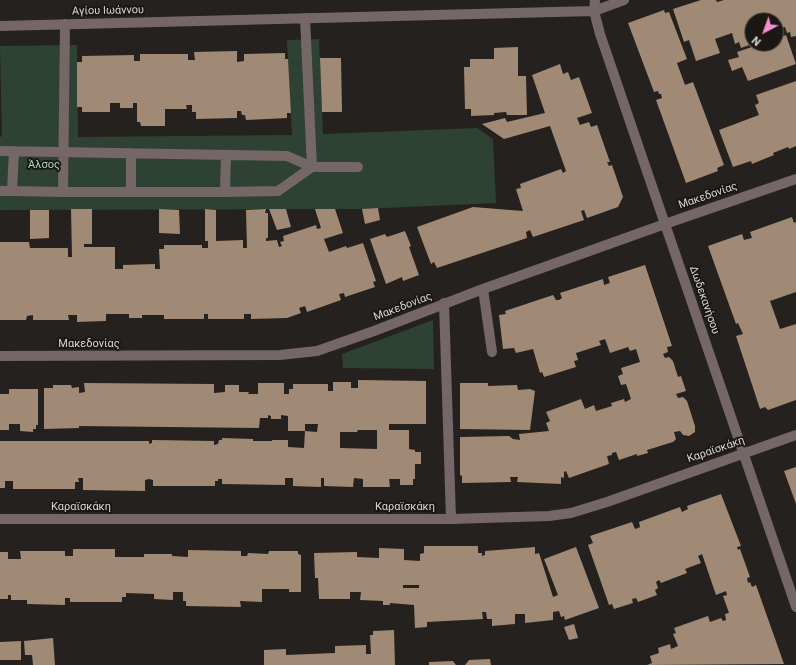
<!DOCTYPE html>
<meta charset="utf-8">
<style>
body{margin:0}
#map{position:relative;width:796px;height:665px;overflow:hidden;background:#25211e;font-family:Roboto,sans-serif}
canvas{display:block}
.north{position:absolute;left:744px;top:12px;width:40px;height:40px;box-sizing:border-box;background:#1b1814;border:1px solid #676461;border-radius:50%;rotate:221deg;font-size:11px;font-weight:700;line-height:16px;text-align:center;color:#d9d7d4}
.north::after{content:'';display:block;margin:auto;width:14px;height:18px;background:#f590d1;clip-path:polygon(50% 0,100% 100%,50% 72%,0 100%)}
</style>
<div id="map">
<canvas width="796" height="665"></canvas>
<div class="north">N</div>
</div>
<script>
const c = document.querySelector('canvas').getContext('2d');
c.lineJoin = 'round';
function fill(path, color) {
  c.fillStyle = color;
  c.fill(path, 'evenodd');
}
function poly(rows) {
  const path = new Path2D();
  for (const r of rows) {
    path.moveTo(r[0], r[1]);
    for (let i = 2; i < r.length; i += 2) path.lineTo(r[i], r[i + 1]);
  }
  return path;
}
function trace(path, color, width, dash) {
  c.strokeStyle = color;
  c.lineWidth = width;
  c.lineCap = dash ? 'butt' : 'round';
  c.setLineDash(dash || []);
  c.stroke(path);
}
function label(font, color, halo, rows, align = 'center') {
  c.font = font + ' Roboto,sans-serif';
  c.lineWidth = 4;
  c.setLineDash([]);
  c.textBaseline = 'middle';
  c.strokeStyle = halo;
  c.fillStyle = color;
  for (const [text, x, y, turn = 0] of rows) {
    c.save();
    c.translate(x, y);
    c.rotate((+turn || 0) * Math.PI / 180);
    c.textAlign = isNaN(turn) ? turn : align;
    if (halo) c.strokeText(text, 0, 0);
    c.fillText(text, 0, 0);
    c.restore();
  }
}
fill(poly([
 [319,39,323,134,477,128,493,139,496,203,362,209,0,210,0,137,2,136,0,46,77,45,78,137,292,135,287,40],
 [433,320,434,369,343,368,342,354]
]), '#2e4234');
fill(poly([
 [701,0,716,0,717,2,724,0,796,0,796,36,791,37,790,32,787,33,785,27,780,28,782,34,776,36,776,20,752,20,752,44,741,48,739,42,735,44,732,33,715,39,720,53,696,61,689,40,684,42,673,9],
 [664,10,665,13,669,12,687,59,677,63,685,85,693,82,724,165,717,168,718,171,686,183,656,100,662,98,661,94,659,94,658,91,654,92,628,23],
 [786,35,796,64,748,81,742,67,732,71,728,60,739,57,737,52,761,44,776,44,776,39],
 [518,47,518,76,526,76,527,115,507,115,506,112,494,113,494,115,471,116,471,109,465,109,464,67,470,67,470,59,494,59,494,48],
 [237,51,237,62,244,61,244,54,285,53,285,59,288,59,291,113,287,113,287,118,246,120,245,115,242,115,241,111,237,111,237,118,196,119,196,112,192,112,192,105,186,105,187,109,165,109,165,126,141,126,140,122,137,122,137,103,133,103,133,108,120,108,120,103,110,103,110,112,82,112,82,107,77,107,77,62,82,62,82,56,134,55,134,61,140,61,140,54,188,54,188,60,195,60,194,52],
 [320,58,341,58,342,112,322,112],
 [560,64,563,74,568,72,571,80,579,77,592,113,577,118,580,125,589,122,591,127,597,125,610,162,607,162,609,166,612,165,623,197,618,207,587,218,584,210,581,211,584,220,533,237,530,230,526,232,527,238,437,268,434,262,431,264,417,227,473,207,523,211,516,189,521,188,520,184,561,169,563,173,566,171,550,126,504,139,482,124,505,118,507,122,545,113,532,75],
 [796,81,796,146,789,149,788,147,773,153,774,155,752,164,751,161,733,167,719,130,759,115,755,105,759,103,756,95],
 [378,208,380,220,365,224,362,209],
 [71,209,92,209,92,244,84,244,84,247,115,247,115,269,123,269,123,265,155,264,155,269,160,269,159,249,164,249,164,245,202,245,202,248,208,248,208,241,205,241,205,209,216,210,216,241,243,240,243,248,247,248,246,210,266,209,265,213,268,213,268,238,266,238,266,241,277,240,279,247,282,246,280,242,284,241,283,236,316,225,317,229,321,228,315,209,335,209,343,233,324,239,329,252,346,246,347,248,363,243,376,281,373,282,375,287,345,297,344,293,339,294,341,300,307,312,305,306,299,308,301,313,287,318,251,319,251,314,244,314,244,319,208,319,208,314,204,314,204,319,164,319,164,315,142,315,142,318,129,318,129,314,106,314,106,321,77,322,77,315,68,315,69,320,33,320,33,315,27,316,26,320,0,320,0,242,29,242,30,248,68,248,68,257,72,257],
 [159,209,179,210,180,234,159,233],
 [269,209,286,209,291,227,277,230],
 [30,210,49,210,49,238,30,239],
 [792,217,794,223,796,222,796,292,770,301,780,329,796,324,796,400,768,410,765,407,760,409,736,336,743,334,738,323,736,324,708,246,742,234,744,240,752,238,750,232],
 [405,231,411,246,409,247,419,275,403,281,402,277,386,284,370,239,385,234,387,237],
 [645,265,672,346,667,347,668,352,663,354,665,358,669,357,673,361,678,377,681,376,686,391,676,394,678,398,683,397,687,401,695,426,695,432,689,436,683,435,680,431,674,432,676,439,673,442,647,450,648,453,637,456,637,454,619,460,616,452,612,453,612,455,607,456,609,464,569,478,566,471,564,472,564,478,561,477,561,484,517,482,518,477,510,477,511,482,462,483,462,476,460,475,460,437,509,436,513,439,520,440,519,434,549,431,546,423,550,421,546,412,581,399,585,409,594,405,596,411,612,406,611,403,624,399,625,402,631,399,626,384,621,385,618,376,623,374,621,368,640,362,636,349,630,351,628,347,610,353,605,339,599,341,601,345,576,353,578,360,574,361,576,367,544,377,542,372,540,373,533,349,516,353,514,348,503,349,499,315,506,314,505,311,553,295,556,300,559,300,562,298,560,293,603,279,604,285,610,283,608,277],
 [358,380,426,381,426,424,389,424,389,430,409,430,409,449,415,450,415,452,421,452,421,464,415,464,415,479,413,479,413,485,400,485,400,479,389,479,390,487,363,487,363,479,354,478,353,487,324,486,324,478,321,478,321,487,293,486,293,478,285,478,285,485,222,484,222,479,218,479,218,481,215,481,215,486,153,486,153,480,149,479,145,480,145,491,83,490,83,478,78,478,79,482,75,482,75,489,13,489,13,481,5,481,5,488,0,488,0,441,149,441,149,444,152,443,152,440,214,441,214,445,218,444,219,440,222,440,222,438,253,439,253,441,272,441,272,440,288,440,288,447,304,448,305,431,317,432,318,424,305,424,305,431,288,431,288,416,281,415,281,419,271,419,271,416,268,415,268,418,260,418,259,428,79,426,79,428,44,429,44,388,53,388,53,385,71,385,72,388,79,387,79,393,85,392,84,383,214,384,214,393,225,392,225,385,239,385,239,392,249,392,248,394,258,394,258,383,284,383,284,394,289,394,289,389,293,389,293,384,328,384,328,391,333,391,333,382,351,382,351,388,358,388],
 [358,430,377,430,377,449,340,448,340,432,357,432],
 [460,383,488,383,488,386,517,385,518,390,530,389,535,391,530,430,460,429],
 [9,389,38,389,38,425,36,425,36,429,33,429,33,432,20,431,20,424,9,424,9,430,0,430,0,394,9,394],
 [796,467,796,504,784,471],
 [721,494,741,546,737,547,738,550,740,549,750,577,747,578,748,583,750,582,752,587,756,585,784,664,647,665,652,663,650,656,659,653,658,648,670,644,671,649,678,646,673,634,676,633,674,628,708,616,710,622,721,618,723,621,726,620,725,614,729,613,723,596,727,595,726,591,716,595,702,554,698,556,701,563,685,569,687,573,661,583,659,580,656,582,658,588,655,590,657,595,638,602,636,598,632,599,633,603,614,609,612,604,609,605,588,545,593,543,590,536,632,522,635,529,638,528,640,527,639,522,680,507,682,512,688,509,687,506],
 [424,546,478,546,478,553,482,553,482,556,485,555,485,551,535,547,535,554,539,553,553,597,558,595,544,559,576,547,599,608,565,620,564,616,561,617,559,611,553,612,553,620,525,623,525,614,515,614,515,624,492,626,492,619,487,619,486,612,482,612,483,619,427,622,427,627,415,628,414,605,390,603,390,605,383,605,383,601,360,600,361,592,350,592,350,599,319,599,318,578,315,578,314,553,357,552,357,557,379,558,379,548,404,549,404,560,420,561,420,554,424,553],
 [403,585,419,585,419,588,403,588],
 [73,549,115,549,115,557,144,557,144,554,172,554,172,556,188,557,188,550,241,551,241,556,247,556,248,553,268,554,269,551,298,551,298,554,301,555,301,592,289,592,289,589,262,589,262,602,240,601,241,607,186,606,186,601,183,601,183,592,173,592,173,600,154,599,154,594,126,593,126,597,122,597,122,602,70,602,70,598,65,598,65,605,27,604,27,600,11,600,11,595,8,595,8,599,0,599,0,552,8,552,8,559,21,559,20,551,65,551,65,556,73,556],
 [574,624,578,638,569,640,564,627],
 [394,630,395,665,264,665,264,650,286,649,286,655,335,653,335,646,366,645,366,654,371,654,370,635,373,635,373,631],
 [53,638,55,665,33,665,32,655,25,655,24,641],
 [21,641,21,660,0,660,0,642],
 [490,659,491,665,465,665,469,660],
 [453,661,456,665,429,665,429,662]
]), '#a18a75');
trace(poly([
 [595,0,594,11,600,34,796,607],
 [0,26,594,11,624,0],
 [0,151,287,156,312,167,305,18],
 [0,191,12,191,14,151],
 [12,191,63,192,65,24],
 [63,192,131,192,131,153],
 [131,192,225,192,226,155],
 [225,192,278,191,312,167,358,167],
 [483,289,492,352],
 [444,303,451,519],
 [0,356,280,355,317,351,374,331,483,289,665,224,796,179],
 [0,519,451,519,549,516,571,513,607,502,796,435]
]), '#756668', 10);
label('11px', '#d9d7d4', '#1b1814', [
 ["Αγίου Ιωάννου",108,11,-1],
 ["Μακεδονίας",708,196,-19],
 ["Δωδεκανήσου",704,300,71],
 ["Μακεδονίας",403,307,-21],
 ["Μακεδονίας",89,344],
 ["Καραϊσκάκη",716,450,-19],
 ["Καραϊσκάκη",81,507],
 ["Καραϊσκάκη",405,507]
]);
label('11px', '#a6d8b4', '#1b1814', [
 ["Άλσος",44,165]
]);
</script>
